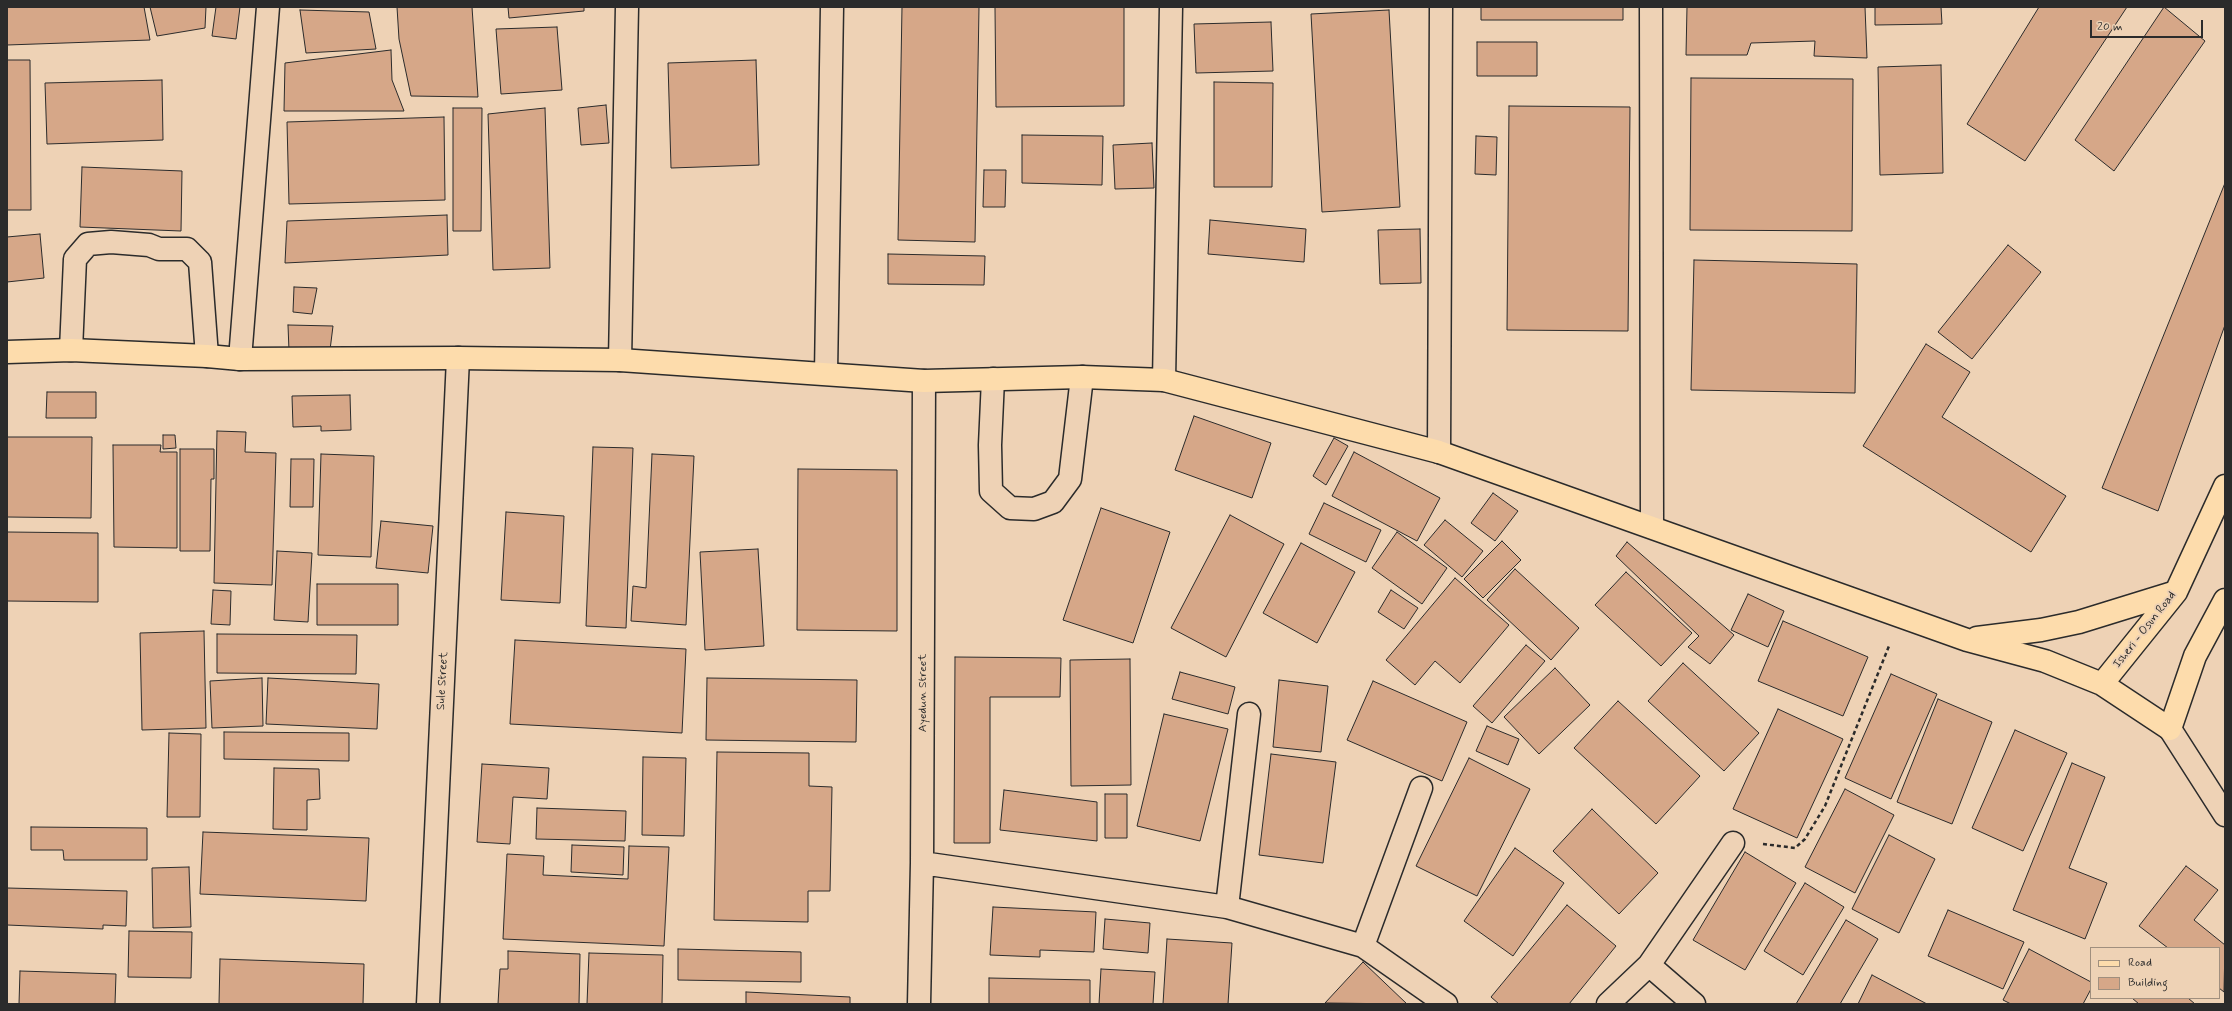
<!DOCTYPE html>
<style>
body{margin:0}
#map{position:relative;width:2232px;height:1011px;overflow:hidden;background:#eed2b5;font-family:Mynerve,sans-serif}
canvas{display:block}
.frame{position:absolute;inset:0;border:8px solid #2b2b2b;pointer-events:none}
.legend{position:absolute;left:2090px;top:947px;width:130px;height:52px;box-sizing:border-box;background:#eed2b5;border:1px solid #a08f7e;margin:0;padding:5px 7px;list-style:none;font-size:12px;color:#2b2b2b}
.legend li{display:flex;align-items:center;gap:8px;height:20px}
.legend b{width:20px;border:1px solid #a08f7e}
.scale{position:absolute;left:2090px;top:20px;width:113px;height:18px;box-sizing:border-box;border:2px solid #2b2b2b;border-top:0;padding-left:5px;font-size:12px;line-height:14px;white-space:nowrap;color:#2b2b2b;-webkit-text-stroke:3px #eed2b5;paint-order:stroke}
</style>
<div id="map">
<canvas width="2232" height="1011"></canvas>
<div class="frame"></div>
<ul class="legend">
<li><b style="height:5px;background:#fddcac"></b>Road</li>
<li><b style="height:11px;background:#d6a788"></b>Building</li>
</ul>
<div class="scale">20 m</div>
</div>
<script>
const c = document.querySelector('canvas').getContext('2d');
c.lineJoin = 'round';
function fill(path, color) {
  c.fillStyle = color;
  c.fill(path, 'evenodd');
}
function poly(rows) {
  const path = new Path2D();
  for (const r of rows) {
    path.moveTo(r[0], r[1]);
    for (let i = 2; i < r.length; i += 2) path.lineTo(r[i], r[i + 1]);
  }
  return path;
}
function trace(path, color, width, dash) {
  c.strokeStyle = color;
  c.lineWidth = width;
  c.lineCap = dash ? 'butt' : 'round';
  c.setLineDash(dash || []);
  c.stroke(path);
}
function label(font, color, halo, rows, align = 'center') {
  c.font = font + ' Mynerve,sans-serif';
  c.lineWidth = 4;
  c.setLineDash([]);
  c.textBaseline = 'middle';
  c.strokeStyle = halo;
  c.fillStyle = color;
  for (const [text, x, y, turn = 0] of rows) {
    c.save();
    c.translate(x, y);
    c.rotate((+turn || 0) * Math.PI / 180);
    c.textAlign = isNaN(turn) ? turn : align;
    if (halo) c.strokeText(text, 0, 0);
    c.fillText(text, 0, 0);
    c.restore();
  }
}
const building = poly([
 [7,7,144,7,150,40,7,45,7,7],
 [150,7,206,7,205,28,157,36,150,7],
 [216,7,240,7,236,39,212,36,216,7],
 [397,7,472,7,478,97,411,96,399,39,397,7],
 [508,7,584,7,584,11,509,18,508,7],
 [902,7,979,7,975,242,898,240,902,7],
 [995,7,1124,7,1124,106,996,107,995,7],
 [1481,7,1623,7,1623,20,1481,20,1481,7],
 [1687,7,1865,7,1867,58,1814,56,1815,41,1751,43,1747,55,1686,55,1687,7],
 [1875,7,1941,7,1942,24,1875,25,1875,7],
 [2039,7,2127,7,2025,161,1967,124,2039,7],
 [2164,7,2205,41,2114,171,2075,140,2164,7],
 [300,10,369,12,376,49,306,53,300,10],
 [1389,10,1400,207,1322,212,1311,14,1389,10],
 [1271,22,1273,71,1196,73,1194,24,1271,22],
 [557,27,562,90,501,94,496,29,557,27],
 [1477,42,1537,42,1537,76,1477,76,1477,42],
 [391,50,392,80,404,111,284,111,285,63,391,50],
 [7,60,30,60,31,210,7,210,7,60],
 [756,60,759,165,671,168,668,63,756,60],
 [1941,65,1943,173,1880,175,1878,67,1941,65],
 [1691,78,1853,79,1852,231,1690,230,1691,78],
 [162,80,163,140,47,144,45,83,162,80],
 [1214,82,1273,83,1272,187,1214,187,1214,82],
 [606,105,609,143,581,145,578,108,606,105],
 [1509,106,1630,107,1628,331,1507,330,1509,106],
 [453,108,482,108,481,231,453,231,453,108],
 [545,108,550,268,493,270,488,114,545,108],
 [444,117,445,200,289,204,287,122,444,117],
 [1022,135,1103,136,1102,185,1022,183,1022,135],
 [1476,136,1497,137,1496,175,1475,174,1476,136],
 [1152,143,1154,188,1115,189,1113,145,1152,143],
 [82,167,182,171,181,231,80,227,82,167],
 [984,170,1006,170,1005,207,983,207,984,170],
 [2225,183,2225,325,2158,511,2102,488,2225,183],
 [447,215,448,255,285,263,287,221,447,215],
 [1210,220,1306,229,1304,262,1208,254,1210,220],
 [1420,229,1421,283,1380,284,1378,230,1420,229],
 [40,234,44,278,7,282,7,237,40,234],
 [2008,245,2041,272,1972,359,1938,332,2008,245],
 [888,254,985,256,984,285,888,284,888,254],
 [1694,260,1857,264,1855,393,1691,390,1694,260],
 [294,287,317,288,312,314,293,312,294,287],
 [288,325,333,326,330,350,289,351,288,325],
 [1926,344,1970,372,1942,417,2066,496,2031,552,1863,446,1926,344],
 [47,392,96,392,96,418,46,418,47,392],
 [350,395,351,430,321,431,321,426,293,427,292,396,350,395],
 [1194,416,1271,443,1252,498,1175,470,1194,416],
 [217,431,246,432,245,452,276,453,272,585,214,583,217,431],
 [163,435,175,435,176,448,163,449,163,435],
 [7,437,92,437,91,518,7,517,7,437],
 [1334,438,1348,446,1326,485,1313,476,1334,438],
 [113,445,161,445,160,452,177,452,177,548,114,547,113,445],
 [593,447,633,448,626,628,586,626,593,447],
 [180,449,214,449,214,479,211,479,210,551,180,551,180,449],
 [1354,452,1440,498,1417,541,1332,496,1354,452],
 [321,454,374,456,371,557,318,555,321,454],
 [652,454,694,456,686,625,631,621,633,586,646,588,652,454],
 [291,459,314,459,313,507,290,507,291,459],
 [798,469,897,470,897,631,797,630,798,469],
 [1493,493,1518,511,1495,541,1471,523,1493,493],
 [1324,503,1381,530,1366,562,1309,534,1324,503],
 [1101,508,1170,532,1133,643,1063,620,1101,508],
 [506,512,564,516,560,603,501,600,506,512],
 [1230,515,1284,544,1226,657,1171,628,1230,515],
 [1445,520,1483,551,1462,577,1424,545,1445,520],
 [381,521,433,526,428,573,376,568,381,521],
 [7,532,98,533,98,602,7,601,7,532],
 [1397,532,1447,568,1422,604,1372,568,1397,532],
 [1502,541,1521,560,1483,598,1464,579,1502,541],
 [1627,542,1734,635,1710,664,1688,647,1699,636,1616,556,1627,542],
 [1301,543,1355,572,1317,643,1263,613,1301,543],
 [758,549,764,646,705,650,700,552,758,549],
 [277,551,312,553,308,622,274,620,277,551],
 [1515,569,1579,628,1551,660,1487,600,1515,569],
 [1626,572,1692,633,1661,666,1595,605,1626,572],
 [1455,578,1509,625,1460,683,1435,661,1415,685,1386,660,1455,578],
 [317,584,398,584,398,625,317,625,317,584],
 [213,590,231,591,230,625,211,624,213,590],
 [1391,590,1418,608,1404,629,1378,612,1391,590],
 [1748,594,1784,611,1768,647,1731,630,1748,594],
 [1783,621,1868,657,1843,716,1758,681,1783,621],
 [204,631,206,728,142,730,140,633,204,631],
 [217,634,357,635,356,674,217,673,217,634],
 [515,640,686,649,682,733,510,724,515,640],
 [1526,645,1545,661,1492,723,1473,706,1526,645],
 [955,657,1061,658,1060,697,990,697,990,843,954,843,955,657],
 [1130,659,1131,785,1071,786,1070,660,1130,659],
 [1683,663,1759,733,1724,771,1648,701,1683,663],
 [1555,668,1590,705,1539,754,1504,717,1555,668],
 [1180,672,1235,687,1228,714,1172,699,1180,672],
 [1891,674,1937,694,1891,799,1845,778,1891,674],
 [262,678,263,726,212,728,210,681,262,678],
 [268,678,379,684,377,729,266,724,268,678],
 [707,678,857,680,856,742,706,740,707,678],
 [1279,680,1328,686,1321,752,1273,747,1279,680],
 [1373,681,1467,722,1442,781,1347,740,1373,681],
 [1938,699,1992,722,1952,824,1897,802,1938,699],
 [1618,701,1700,776,1656,824,1574,748,1618,701],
 [1778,709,1843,739,1797,838,1733,809,1778,709],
 [1164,714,1228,729,1200,841,1137,826,1164,714],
 [1487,726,1519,739,1508,765,1476,751,1487,726],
 [2015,730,2067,753,2023,851,1972,828,2015,730],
 [224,732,349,733,349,761,224,759,224,732],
 [169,733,201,734,200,817,167,817,169,733],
 [717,752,809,753,809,786,832,787,830,891,808,891,808,922,714,920,717,752],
 [1271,754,1336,762,1323,863,1259,855,1271,754],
 [643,757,686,758,684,836,642,835,643,757],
 [1469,758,1530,789,1477,896,1416,866,1469,758],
 [2072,763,2105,777,2069,868,2107,883,2085,939,2013,910,2072,763],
 [482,764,549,768,547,799,513,797,510,844,477,842,482,764],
 [274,768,319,769,320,799,307,800,307,830,273,829,274,768],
 [1845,789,1894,815,1855,893,1805,867,1845,789],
 [1004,790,1097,802,1097,841,1000,830,1004,790],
 [1105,794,1127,794,1127,838,1105,838,1105,794],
 [537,808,626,811,625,841,536,839,537,808],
 [1592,809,1658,873,1619,914,1553,851,1592,809],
 [31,827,147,828,147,860,64,860,63,850,31,850,31,827],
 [203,832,369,838,366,901,200,894,203,832],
 [1889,835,1935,859,1899,933,1852,909,1889,835],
 [572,845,624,847,623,875,571,872,572,845],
 [629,846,669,847,664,946,503,939,507,854,544,856,543,875,628,879,629,846],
 [1515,848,1564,883,1513,956,1464,921,1515,848],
 [1745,852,1796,883,1745,970,1693,940,1745,852],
 [2186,866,2218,890,2194,920,2225,945,2224,992,2219,988,2219,948,2168,948,2139,926,2186,866],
 [189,867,191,927,153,928,152,868,189,867],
 [1805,883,1844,907,1803,975,1764,951,1805,883],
 [7,888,127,891,126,926,103,925,103,929,7,925,7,888],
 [1567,905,1616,946,1569,1004,1499,1004,1491,997,1567,905],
 [993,907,1096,912,1094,952,1040,950,1040,957,990,955,993,907],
 [1948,910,2024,942,2003,989,1928,956,1948,910],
 [1105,919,1150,923,1148,953,1103,949,1105,919],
 [1846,920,1878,939,1840,1004,1796,1004,1846,920],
 [129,931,192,932,191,978,128,977,129,931],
 [1167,939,1232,943,1228,1004,1163,1004,1167,939],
 [678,949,801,952,801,982,678,980,678,949],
 [2029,949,2091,982,2091,989,2083,1004,2011,1004,2003,1000,2029,949],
 [508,951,580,954,579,1004,498,1004,500,969,508,969,508,951],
 [589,953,663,955,662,1004,587,1004,589,953],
 [220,959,364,964,363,1004,219,1004,220,959],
 [1363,962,1407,1004,1325,1003,1363,962],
 [1101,969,1155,972,1153,1004,1099,1004,1101,969],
 [20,971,116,974,115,1004,19,1004,20,971],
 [1872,975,1927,1004,1858,1004,1872,975],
 [989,978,1090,980,1090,1004,989,1004,989,978],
 [746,992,850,997,850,1004,746,1004,746,992],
 [2132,998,2188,998,2195,1004,2139,1004,2132,998]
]);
fill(building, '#d6a788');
trace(building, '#2b2b2b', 1);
const minor = poly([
 [1651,7,1652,527],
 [71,350,75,259,88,244,111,242,149,245,159,249,187,249,200,262,207,356],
 [240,359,268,7],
 [620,360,627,7],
 [826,373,832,7],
 [993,379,990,445,991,491,1010,508,1034,509,1053,502,1070,479,1082,377],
 [1164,380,1171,7],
 [1439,452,1441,7],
 [2170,729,2225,815],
 [922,863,1227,907,1363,946,1446,1004],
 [1227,907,1249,714],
 [1363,946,1421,788],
 [1649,965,1694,1004],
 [428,1004,458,358],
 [919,1004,922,863,924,381],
 [1608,1004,1649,965,1733,843]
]);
const major = poly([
 [7,352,71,350,207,356,240,359,458,358,620,360,924,381,1082,377,1164,380,1439,452,1967,640,2045,661,2102,684,2170,729,2195,656,2225,600],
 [1977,638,2041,630,2079,622,2176,592],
 [2102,684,2176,592,2225,486]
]);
trace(minor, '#2b2b2b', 25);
trace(major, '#2b2b2b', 25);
trace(poly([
 [1763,844,1795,848,1805,839,1825,806,1889,646]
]), '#2b2b2b', 2.5, [4, 3]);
trace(minor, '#eed2b5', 22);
trace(major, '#fddcac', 22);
label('12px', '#2b2b2b', '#eed2b5', [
 ["Isheri - Osun Road",2145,630,-52],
 ["Sule Street",443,681,-87],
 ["Ayedun Street",923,693,-90]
]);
</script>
